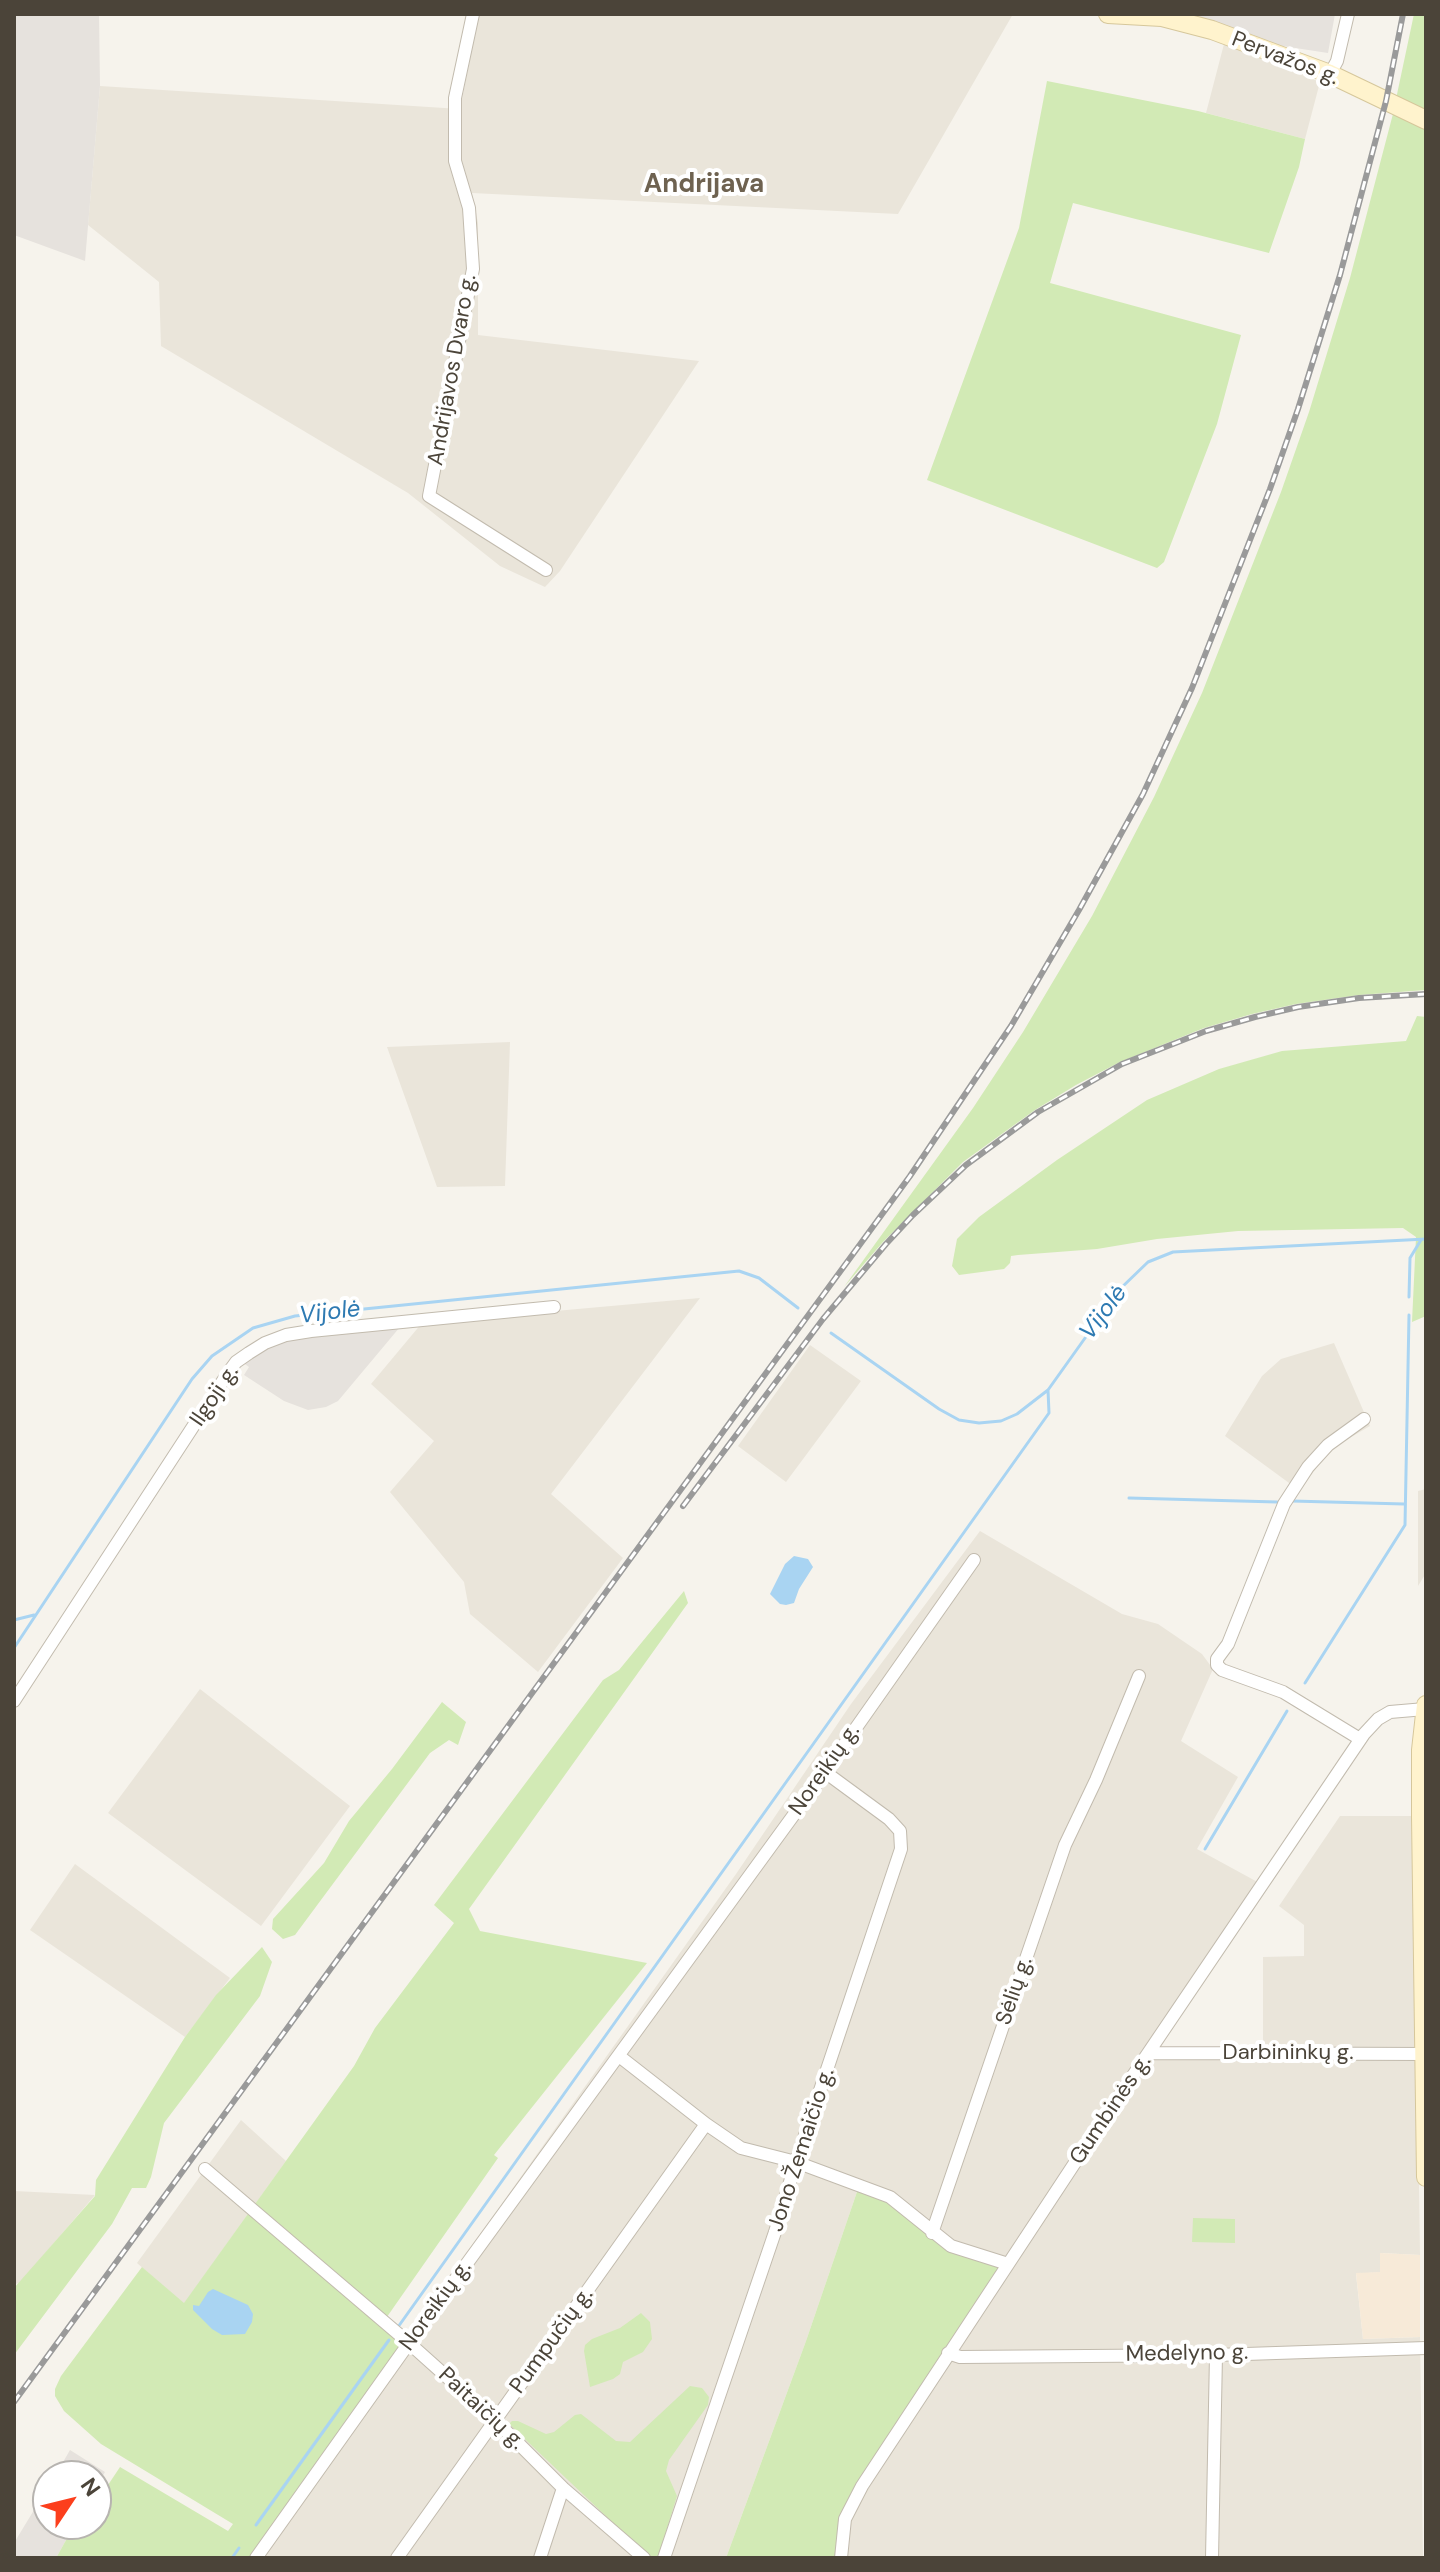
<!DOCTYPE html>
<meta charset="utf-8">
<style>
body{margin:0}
#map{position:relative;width:1440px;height:2572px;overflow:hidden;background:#f6f3ec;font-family:"DM Sans",sans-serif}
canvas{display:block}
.frame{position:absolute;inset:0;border:16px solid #4b4439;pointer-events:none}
.north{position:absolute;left:32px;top:2460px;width:80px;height:80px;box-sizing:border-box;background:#fff;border:2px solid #b7b4b0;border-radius:50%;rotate:55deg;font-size:22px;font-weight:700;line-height:32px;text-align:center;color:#4b4439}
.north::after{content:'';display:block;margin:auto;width:28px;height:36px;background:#fc3f1d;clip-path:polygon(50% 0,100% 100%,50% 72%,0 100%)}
</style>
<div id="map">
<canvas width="1440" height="2572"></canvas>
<div class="frame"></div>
<div class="north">N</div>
</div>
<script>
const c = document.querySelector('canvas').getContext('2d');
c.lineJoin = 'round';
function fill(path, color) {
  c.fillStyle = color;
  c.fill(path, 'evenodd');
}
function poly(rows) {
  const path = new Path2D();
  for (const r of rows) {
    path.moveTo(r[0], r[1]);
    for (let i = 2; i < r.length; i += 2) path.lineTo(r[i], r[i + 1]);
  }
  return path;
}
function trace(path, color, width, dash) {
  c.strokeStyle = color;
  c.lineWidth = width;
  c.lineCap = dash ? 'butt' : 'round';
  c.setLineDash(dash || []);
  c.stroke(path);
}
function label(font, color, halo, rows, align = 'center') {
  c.font = font + ' "DM Sans",sans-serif';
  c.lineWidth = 8;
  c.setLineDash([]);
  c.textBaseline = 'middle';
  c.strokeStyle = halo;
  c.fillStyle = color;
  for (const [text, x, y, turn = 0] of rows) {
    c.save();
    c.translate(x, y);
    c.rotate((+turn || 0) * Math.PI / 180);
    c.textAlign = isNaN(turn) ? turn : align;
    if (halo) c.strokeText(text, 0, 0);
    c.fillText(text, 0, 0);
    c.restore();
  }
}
fill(poly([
 [479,14,1013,14,898,214,472,193,478,223,478,335,699,361,560,571,545,587,500,566,408,493,161,346,159,282,88,225,100,86,460,109],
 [1224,44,1320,82,1305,139,1206,113],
 [510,1042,505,1186,437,1187,387,1047],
 [700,1298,551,1494,623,1558,538,1672,470,1614,464,1582,390,1492,434,1441,371,1384,422,1323],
 [1334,1343,1370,1426,1329,1450,1300,1491,1225,1436,1262,1376,1281,1359],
 [810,1345,861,1381,786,1482,738,1446],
 [1426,1489,1426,1573,1418,1586,1418,1491],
 [980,1531,1122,1614,1158,1624,1202,1654,1213,1669,1181,1741,1238,1777,1197,1849,1263,1885,1151,2052,1263,2053,1263,1957,1304,1956,1304,1925,1279,1906,1340,1816,1414,1816,1420,2255,1380,2253,1381,2272,1356,2274,1363,2339,1420,2337,1423,2558,841,2558,843,2532,951,2246,859,2186,806,2341,726,2558,250,2558,736,1874,851,1704],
 [200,1689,350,1806,261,1926,108,1813],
 [75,1864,230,1978,185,2037,30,1930],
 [241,2120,286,2161,184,2304,137,2263],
 [14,2191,95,2195,20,2283,14,2284]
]), '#eae5da');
fill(poly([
 [1380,2253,1420,2255,1420,2337,1363,2339,1356,2273,1380,2272]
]), '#f7ead8');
fill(poly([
 [14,14,99,14,100,86,85,261,14,235],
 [1193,14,1335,14,1328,53,1263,43],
 [400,1327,338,1401,326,1407,308,1410,284,1401,244,1375,249,1367,242,1362,258,1350,287,1339],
 [70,2450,105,2472,96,2488,96,2476,55,2476],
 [48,2487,48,2524,75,2524,56,2558,14,2558,14,2543]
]), '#e6e2dd');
fill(poly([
 [1414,14,1426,14,1426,111,1396,99],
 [1047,81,1198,111,1305,139,1299,167,1269,253,1073,203,1050,283,1241,335,1217,424,1164,562,1157,568,927,480,1019,228],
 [1394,110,1426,128,1426,990,1359,995,1296,1004,1252,1014,1204,1028,1120,1062,1076,1085,1035,1110,963,1162,883,1242,844,1287,973,1108,1023,1032,1092,916,1154,797,1202,693,1281,492,1309,412,1350,278],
 [1417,1016,1426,1017,1426,1316,1412,1322,1416,1237,1403,1228,1238,1231,1157,1239,1097,1249,1018,1255,1011,1256,1010,1263,1004,1269,959,1275,952,1266,957,1239,979,1217,1057,1160,1147,1100,1219,1069,1282,1051,1406,1041],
 [684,1591,688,1603,469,1909,480,1931,647,1963,494,2155,498,2158,382,2324,403,2343,250,2558,56,2558,75,2524,96,2524,96,2503,120,2467,228,2531,233,2524,101,2444,64,2411,55,2396,55,2389,61,2376,142,2267,184,2303,354,2066,375,2028,454,1923,434,1905,603,1680,619,1670],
 [442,1702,466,1722,458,1745,449,1740,430,1753,295,1935,283,1939,272,1929,273,1919,324,1863,349,1821,392,1769],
 [262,1947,272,1962,260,1996,164,2123,151,2177,146,2188,132,2188,112,2224,14,2355,14,2288,95,2196,96,2180,185,2037,216,1995],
 [859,2186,890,2197,932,2233,1008,2264,856,2496,841,2558,726,2558,806,2341],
 [1193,2218,1235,2219,1235,2243,1192,2242],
 [641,2313,650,2322,652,2339,643,2352,623,2362,620,2374,613,2379,590,2387,584,2351,585,2345,592,2339,620,2328],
 [690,2386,702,2388,709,2397,708,2405,669,2460,666,2471,677,2496,659,2555,656,2558,650,2558,509,2424,512,2421,518,2421,546,2434,554,2432,575,2415,581,2414,616,2441,630,2442]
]), '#d2eab5');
fill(poly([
 [794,1556,808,1559,813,1567,799,1589,794,1603,786,1605,780,1604,770,1594,785,1564],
 [213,2289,248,2305,253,2314,252,2322,245,2334,222,2335,212,2329,193,2310,193,2305,199,2306,208,2292]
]), '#a9d4f2');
trace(poly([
 [1409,1297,1410,1258,1421,1240],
 [831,1333,939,1409,959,1420,979,1423,1001,1421,1017,1414,1048,1390,1120,1289,1148,1262,1173,1252,1426,1239],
 [1129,1498,1277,1502],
 [1292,1501,1404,1504],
 [14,1620,34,1615],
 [14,1648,192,1379,212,1356,253,1328,295,1316,739,1271,759,1278,798,1308],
 [1305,1683,1405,1525,1409,1315],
 [1205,1849,1287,1711],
 [398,2327,1049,1413,1048,1390],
 [256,2525,389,2340],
 [232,2558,239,2548]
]), '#a9d4f2', 3);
const minor = poly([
 [473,14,455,98,455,161,469,208,473,269,429,496,546,570],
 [1330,74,1337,61,1348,14],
 [14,1701,228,1373,236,1362,249,1353,265,1343,286,1335,311,1331,554,1307],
 [1360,1739,1283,1692,1222,1670,1217,1665,1217,1659,1228,1644,1284,1504,1308,1467,1328,1445,1364,1419],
 [1150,2053,1426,2054],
 [619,2056,706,2124,741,2148,796,2162,890,2197,951,2246,1008,2264],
 [205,2169,409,2343,495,2420,563,2488,644,2558],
 [932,2233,1065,1845,1096,1780,1139,1676],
 [948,2353,960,2357,1216,2355,1426,2348],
 [256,2558,409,2343,825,1772,974,1560],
 [397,2558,706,2124],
 [540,2558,563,2488],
 [664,2558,775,2232,796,2162,901,1849,900,1831,889,1819,825,1772],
 [841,2558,845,2519,862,2486,1111,2108,1364,1734,1378,1719,1390,1712,1425,1709],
 [1212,2558,1216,2355]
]);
const secondary = poly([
 [1108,14,1162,17,1212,30,1330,74,1426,120],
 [1426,1705,1421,1750,1421,1817,1426,2177]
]);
trace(minor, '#c2bbae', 14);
trace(secondary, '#d6c79b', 20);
trace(minor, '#fff', 12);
trace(secondary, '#fff3cd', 18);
const rail = poly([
 [683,1506,823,1319,886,1244,913,1215,966,1165,1038,1112,1122,1064,1206,1031,1255,1017,1298,1007,1359,998,1426,994],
 [14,2402,910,1176,1011,1026,1079,910,1143,794,1192,688,1270,489,1298,409,1340,275,1386,101,1403,14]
]);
trace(rail, '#9a9a9a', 6);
trace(rail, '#fff', 3, [9]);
label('22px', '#4b4439', '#fff', [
 ["Pervažos g.",1285,59,21],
 ["Andrijavos Dvaro g.",453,370,-80],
 ["Ilgoji g.",215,1396,-56],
 ["Noreikių g.",825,1770,-55],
 ["Sėlių g.",1015,1991,-71],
 ["Darbininkų g.",1288,2053],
 ["Gumbinės g.",1111,2110,-56],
 ["Jono Žemaičio g.",802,2150,-72],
 ["Noreikių g.",436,2306,-54],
 ["Pumpučių g.",552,2341,-54],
 ["Medelyno g.",1187,2354,-1],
 ["Paitaičių g.",481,2409,43]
]);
label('italic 24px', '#2e7ab2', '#fff', [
 ["Vijolė",330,1313,-7],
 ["Vijolė",1104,1313,-53]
]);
label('bold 26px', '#6e6250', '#fff', [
 ["Andrijava",704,185]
]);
</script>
